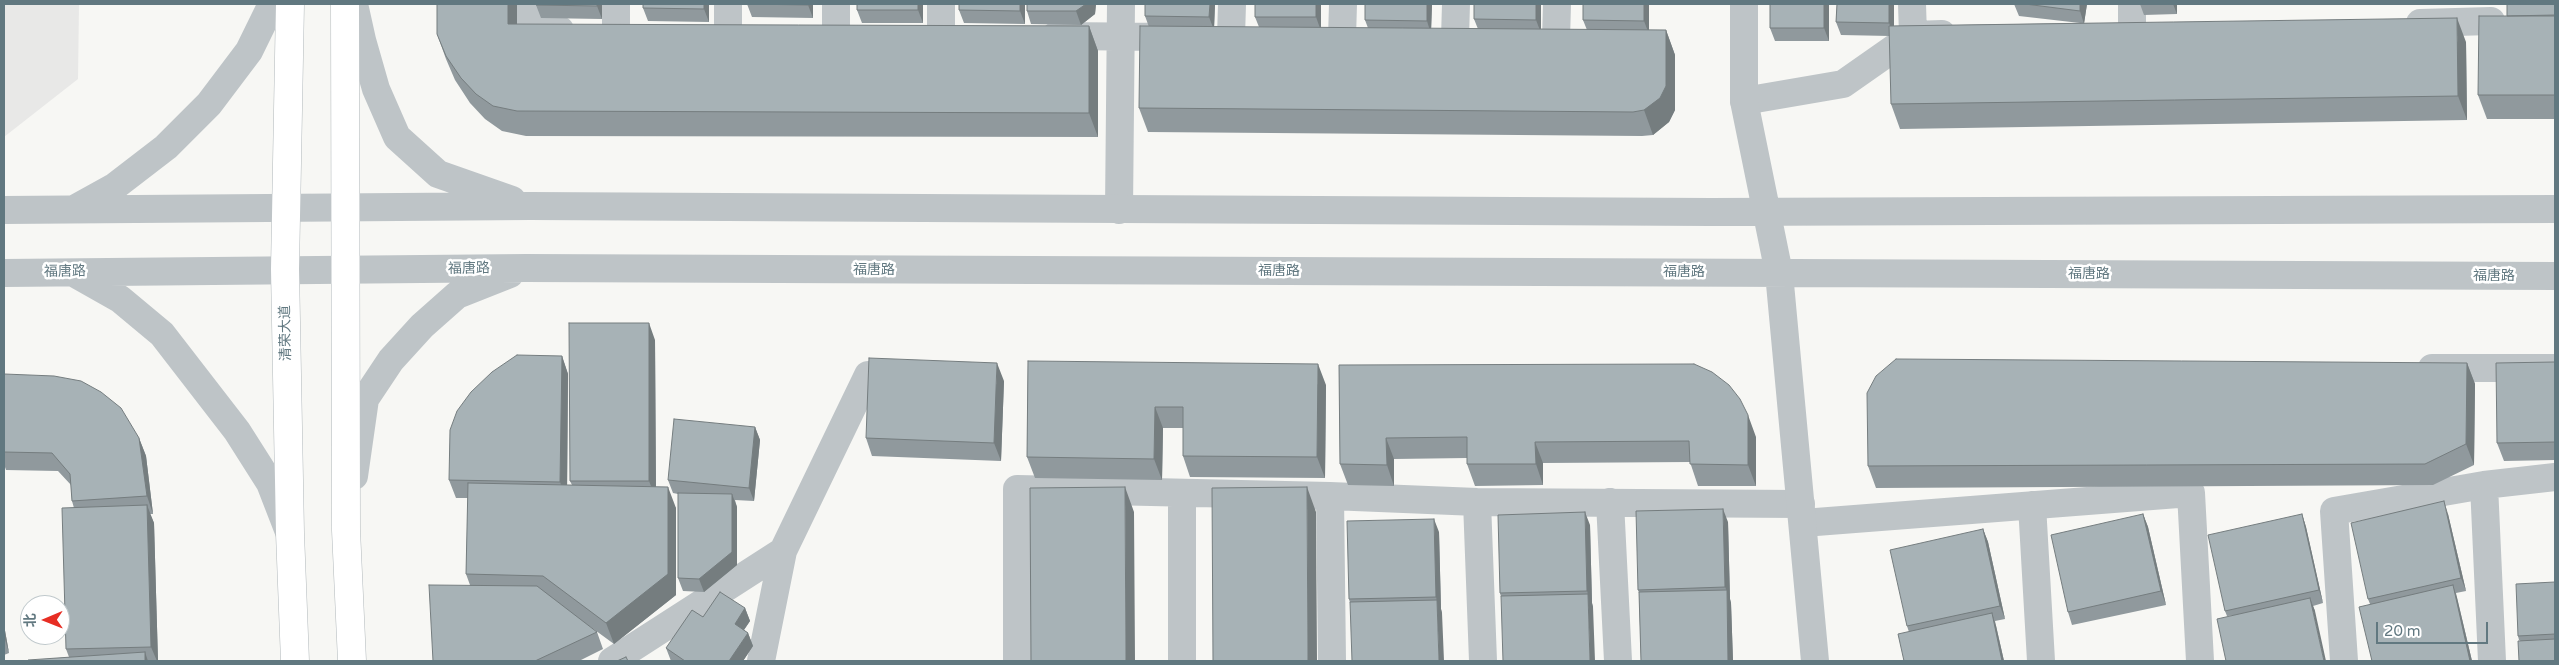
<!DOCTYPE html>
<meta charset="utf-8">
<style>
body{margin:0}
#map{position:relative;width:2559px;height:665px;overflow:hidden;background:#f7f7f4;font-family:"Varela Round","Noto Sans SC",sans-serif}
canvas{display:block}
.frame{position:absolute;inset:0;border:5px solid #617880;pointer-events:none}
.north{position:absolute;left:20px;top:595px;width:50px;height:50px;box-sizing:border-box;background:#fff;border:1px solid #c0c9cc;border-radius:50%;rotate:269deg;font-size:14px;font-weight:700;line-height:20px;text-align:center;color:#617880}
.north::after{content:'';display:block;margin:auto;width:18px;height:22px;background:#e72e24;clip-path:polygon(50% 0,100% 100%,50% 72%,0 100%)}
.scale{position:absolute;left:2376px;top:622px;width:112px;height:22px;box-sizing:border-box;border:2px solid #617880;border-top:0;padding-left:6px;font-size:15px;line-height:18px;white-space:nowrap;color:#617880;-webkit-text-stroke:4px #fff;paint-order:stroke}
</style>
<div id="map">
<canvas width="2559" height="665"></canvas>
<div class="frame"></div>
<div class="north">北</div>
<div class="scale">20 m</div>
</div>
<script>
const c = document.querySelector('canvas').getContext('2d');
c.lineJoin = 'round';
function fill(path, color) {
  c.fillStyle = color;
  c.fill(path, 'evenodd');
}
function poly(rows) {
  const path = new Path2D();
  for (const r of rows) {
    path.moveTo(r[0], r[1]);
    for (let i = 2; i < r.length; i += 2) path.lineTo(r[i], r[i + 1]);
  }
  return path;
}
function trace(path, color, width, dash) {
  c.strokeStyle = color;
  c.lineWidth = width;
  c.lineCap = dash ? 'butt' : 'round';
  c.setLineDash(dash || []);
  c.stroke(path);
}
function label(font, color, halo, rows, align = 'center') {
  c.font = font + ' "Varela Round","Noto Sans SC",sans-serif';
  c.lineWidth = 5;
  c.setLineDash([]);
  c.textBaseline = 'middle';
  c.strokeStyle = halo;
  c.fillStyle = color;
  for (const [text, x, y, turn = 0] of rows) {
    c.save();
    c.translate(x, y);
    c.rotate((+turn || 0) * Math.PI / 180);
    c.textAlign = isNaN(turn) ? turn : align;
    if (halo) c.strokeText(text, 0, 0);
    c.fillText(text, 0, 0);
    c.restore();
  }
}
fill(poly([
 [4,4,79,4,78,79,4,137]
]), '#e8e8e7');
const primary = poly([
 [290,4,285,269,290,533,295,661],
 [345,4,346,530,352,661]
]);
trace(primary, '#b1b8bb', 29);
trace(poly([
 [528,4,527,30,560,30],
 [1912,4,1913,35,1942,34],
 [2420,23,2491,21],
 [616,30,616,4],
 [2132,30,2132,4],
 [728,31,728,4],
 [836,33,836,4],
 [941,34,941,4],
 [1055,36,1177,37],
 [1231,37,1232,4],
 [1342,38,1343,4],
 [1455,38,1456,4],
 [1556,40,1557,4],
 [1744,101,1843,84,1913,35],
 [1119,210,1121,4],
 [2432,368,2555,368],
 [2484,485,2492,661],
 [1182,494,1182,661],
 [1330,496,1332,661],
 [1477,502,1483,661],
 [1610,502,1618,661],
 [2032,505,2041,661],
 [1803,523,2191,493,2200,661],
 [612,661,783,551],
 [761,661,783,551,868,375],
 [1017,661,1017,489,1330,496,1477,502,1801,504],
 [2344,661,2334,511,2484,485,2555,477]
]), '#bec4c7', 28);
trace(poly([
 [354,4,362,40,376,89,397,137,438,174,512,200],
 [1744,4,1744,101,1779,273,1815,661],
 [76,208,114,187,166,147,209,104,249,51,272,4],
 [4,210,530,206,1711,212,2555,209],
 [4,273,526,268,2555,276],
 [74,273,120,299,162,334,237,431,270,483,289,532],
 [354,476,365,399,391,360,422,326,457,295,510,274]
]), '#bec4c7', 28);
trace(primary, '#fff', 28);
fill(poly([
 [437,4,517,4,517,25,1089,26,1098,51,1098,137,526,136,502,131,485,119,470,103,455,80,446,59,437,34],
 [602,4,602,19,541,18,536,5],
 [643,4,709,4,709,22,648,21,643,8],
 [747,4,813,4,813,18,752,17],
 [923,4,923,23,862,23,857,10],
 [1025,4,1025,24,964,23,959,10],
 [1027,4,1096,4,1095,14,1081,25,1031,24,1027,11],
 [1145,4,1215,4,1214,27,1259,27,1255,17,1255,4,1321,4,1321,28,1368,28,1365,20,1432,4,1431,29,1478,29,1474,19,1541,4,1541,29,1587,30,1583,20,1583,4,1649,4,1649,30,1666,30,1675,55,1675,110,1669,122,1653,135,1642,136,1148,132,1139,108,1149,27,1145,16],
 [1770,4,1829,4,1829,41,1775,41,1770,28],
 [1837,4,1894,4,1894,26,2080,23,2019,16,2014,4,2087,4,2084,23,2466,42,2467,120,1900,129,1891,104,1890,36,1841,35,1836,22],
 [2140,4,2177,4,2177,14,2144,15],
 [2555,4,2555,119,2487,119,2478,95,2507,16],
 [655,340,656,487,676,508,676,595,614,644,588,625,597,632,603,649,579,661,433,661,470,585,466,574,468,498,456,498,449,480,562,356,568,374,567,485,572,485,570,481],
 [1028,361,1326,385,1325,478,1190,477,1183,456,1183,428,1163,428,1162,480,1035,478,1027,457],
 [2555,362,2555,460,2504,461,2497,443],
 [2467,363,2475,384,2474,465,2433,485,1876,488,1868,466],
 [1339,365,1756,437,1756,486,1698,486,1690,462,1543,463,1543,485,1475,486,1467,464,1467,458,1394,459,1394,486,1348,485,1340,464],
 [4,374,139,438,146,456,153,514,150,514,154,523,158,661,28,661,69,657,66,649,74,508,72,501,71,485,58,471,6,470,4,464],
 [1004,381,1001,461,872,456,866,438],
 [755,427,760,440,754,501,735,500,737,507,737,565,704,592,683,591,678,578,678,494,673,493,668,480],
 [2143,514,2148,527,2166,605,2072,625,2068,612],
 [2302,514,2306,527,2323,603,2313,606,2315,611,2227,616,2225,611],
 [2448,514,2466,591,2456,593,2472,661,2372,661,2370,604,2368,599],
 [1728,522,1730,599,1731,603,1733,661,1641,661,1639,593,1638,590],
 [1590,525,1592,603,1593,607,1501,597,1500,593],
 [1983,529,1988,542,2005,619,1995,621,2004,661,1904,661,1909,632,1907,626],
 [1439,532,1441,609,1442,613,1350,603,1349,599],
 [2555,582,2555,661,2519,640,2518,636],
 [745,608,750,621,744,630,748,633,753,646,743,661,671,661,666,648,703,617],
 [4,625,9,653,4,655]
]), '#90999d');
fill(poly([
 [508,4,517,4,517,49,508,24],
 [597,4,602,4,602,19,597,6],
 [704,4,709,4,709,22,704,9],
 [808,4,813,4,813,18,808,5],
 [918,4,923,4,923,23,918,10],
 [1020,4,1025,4,1025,24,1020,11],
 [1086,4,1096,4,1095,14,1081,25,1076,11],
 [1210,4,1215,4,1214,30,1209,17],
 [1316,4,1321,4,1321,31,1316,17],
 [1427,4,1432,4,1431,34,1427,21],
 [1536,4,1541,4,1541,33,1536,20],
 [1644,4,1649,4,1649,34,1644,21],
 [1824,4,1829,4,1829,41,1824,28],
 [1889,4,1894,4,1894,36,1889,23],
 [2080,4,2087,4,2084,24,2080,11],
 [2173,4,2177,4,2177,14],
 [2457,18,2466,42,2467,120,2458,96],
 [1089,26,1098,51,1098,137,1089,113],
 [1666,30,1675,55,1675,110,1669,122,1653,135,1644,110],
 [649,323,655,340,656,499,649,481],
 [562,356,568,374,567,500,560,482],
 [997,363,1004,381,1001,461,994,443],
 [2467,363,2475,384,2474,465,2466,444],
 [1318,364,1326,385,1325,478,1317,457],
 [1155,407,1163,428,1162,480,1154,459],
 [1748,415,1756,437,1756,486,1748,465],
 [755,427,760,440,754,501,749,488],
 [139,438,146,456,153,514,147,496],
 [1386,438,1394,459,1394,486,1387,465],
 [1535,442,1543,463,1543,485,1536,464],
 [668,487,676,508,676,595,614,644,606,623],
 [1125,487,1134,512,1135,661,1126,661],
 [1307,487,1316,512,1317,661,1308,661],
 [732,494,737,507,737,565,704,592,699,579],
 [2444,501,2448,514,2466,591,2461,578],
 [147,505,154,523,158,661,157,661,151,647],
 [1723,509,1728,522,1730,599,1731,603,1733,661,1728,661,1727,591,1725,587],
 [1585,512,1590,525,1592,603,1593,607,1595,661,1590,661,1588,594,1587,591],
 [2143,514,2148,527,2166,605,2161,591],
 [2302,514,2306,527,2323,603,2319,590],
 [1434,519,1439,532,1441,609,1442,613,1444,661,1439,661,1437,601,1436,597],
 [1983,529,1988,542,2005,619,2000,606],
 [2453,585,2457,598,2472,661,2470,661],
 [2310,598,2315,611,2326,661,2324,661],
 [745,608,750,621,739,637,735,624],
 [1992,613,1996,626,2004,661,2002,661],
 [4,625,9,653,4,636],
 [748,633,753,646,743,661,729,661],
 [145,652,148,661,145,661]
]), '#757d7f');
const building = poly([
 [437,4,508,4,508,24,1089,26,1089,113,517,111,493,106,476,94,461,78,446,56,437,34,437,4],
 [536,4,597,4,597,6,536,5,536,4],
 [643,4,704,4,704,9,643,8,643,4],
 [747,4,808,4,808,5,747,4],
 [857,4,918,4,918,10,857,10,857,4],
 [959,4,1020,4,1020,11,959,10,959,4],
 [1027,4,1086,4,1076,11,1027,11,1027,4],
 [1145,4,1210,4,1209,17,1145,16,1145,4],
 [1255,4,1316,4,1316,17,1255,17,1255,4],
 [1365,4,1427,4,1427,21,1365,20,1365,4],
 [1474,4,1536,4,1536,20,1474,19,1474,4],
 [1583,4,1644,4,1644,21,1583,20,1583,4],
 [1770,4,1824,4,1824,28,1770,28,1770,4],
 [1837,4,1889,4,1889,23,1836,22,1837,4],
 [2025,4,2080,4,2080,11,2025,4],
 [2507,4,2555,4,2555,15,2507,16,2507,4],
 [2479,16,2555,16,2555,95,2478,95,2479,16],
 [2457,18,2458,96,1891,104,1889,26,2457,18],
 [1140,26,1666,30,1666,86,1660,98,1644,110,1633,112,1139,108,1140,26],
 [569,323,649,323,649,481,570,481,569,323],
 [517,355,562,356,560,482,449,480,450,430,457,411,471,392,492,372,517,355],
 [869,358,997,363,994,443,866,438,869,358],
 [1896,359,2467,363,2466,444,2425,464,1868,466,1867,393,1876,376,1896,359],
 [1028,361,1318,364,1317,457,1183,456,1183,407,1155,407,1154,459,1027,457,1028,361],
 [2555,362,2555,442,2497,443,2496,363,2555,362],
 [1694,364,1712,372,1729,385,1740,399,1748,415,1748,465,1690,464,1689,441,1535,442,1536,464,1467,464,1467,437,1386,438,1387,465,1340,464,1339,365,1694,364],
 [4,374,54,376,81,381,101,392,121,408,139,438,147,496,72,501,70,474,52,453,4,452,4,374],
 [674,419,755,427,749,488,668,480,674,419],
 [468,483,668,487,668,574,606,623,543,576,466,574,468,483],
 [1125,487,1126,661,1031,661,1030,488,1125,487],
 [1307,487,1308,661,1213,661,1212,488,1307,487],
 [678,493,732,494,732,552,699,579,678,578,678,493],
 [2444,501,2461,578,2368,599,2351,523,2444,501],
 [147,505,151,647,66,649,62,508,147,505],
 [1723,509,1725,587,1638,590,1636,511,1723,509],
 [1585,512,1587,591,1500,593,1498,515,1585,512],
 [2143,514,2161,591,2068,612,2051,535,2143,514],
 [2302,514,2319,590,2225,611,2208,535,2302,514],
 [1434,519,1436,597,1349,599,1347,521,1434,519],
 [1983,529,2000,606,1907,626,1890,550,1983,529],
 [2555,582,2555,634,2518,636,2516,584,2555,582],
 [429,585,537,586,597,632,535,661,433,661,429,585],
 [2453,585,2470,661,2372,661,2359,607,2453,585],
 [1727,590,1728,661,1641,661,1639,592,1727,590],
 [720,592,745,608,735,624,748,633,729,661,685,661,666,648,692,610,703,617,720,592],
 [1588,594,1590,661,1503,661,1501,596,1588,594],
 [2310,598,2324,661,2226,661,2217,619,2310,598],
 [1437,600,1439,661,1352,661,1350,602,1437,600],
 [1992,613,2002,661,1904,661,1898,634,1992,613],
 [2555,639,2555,661,2519,661,2518,641,2555,639],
 [145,652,145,661,28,661,28,660,145,652],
 [626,657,628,661,617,661,626,657]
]);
fill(building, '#a7b2b6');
trace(building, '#757d7f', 1);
label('14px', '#617880', '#fff', [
 ["福唐路",469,269,-1],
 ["福唐路",874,270],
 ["福唐路",1279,271],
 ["福唐路",65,272,-1],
 ["福唐路",1684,272],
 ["福唐路",2089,274],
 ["福唐路",2494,276],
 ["清荣大道",286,333,-91]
]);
</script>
